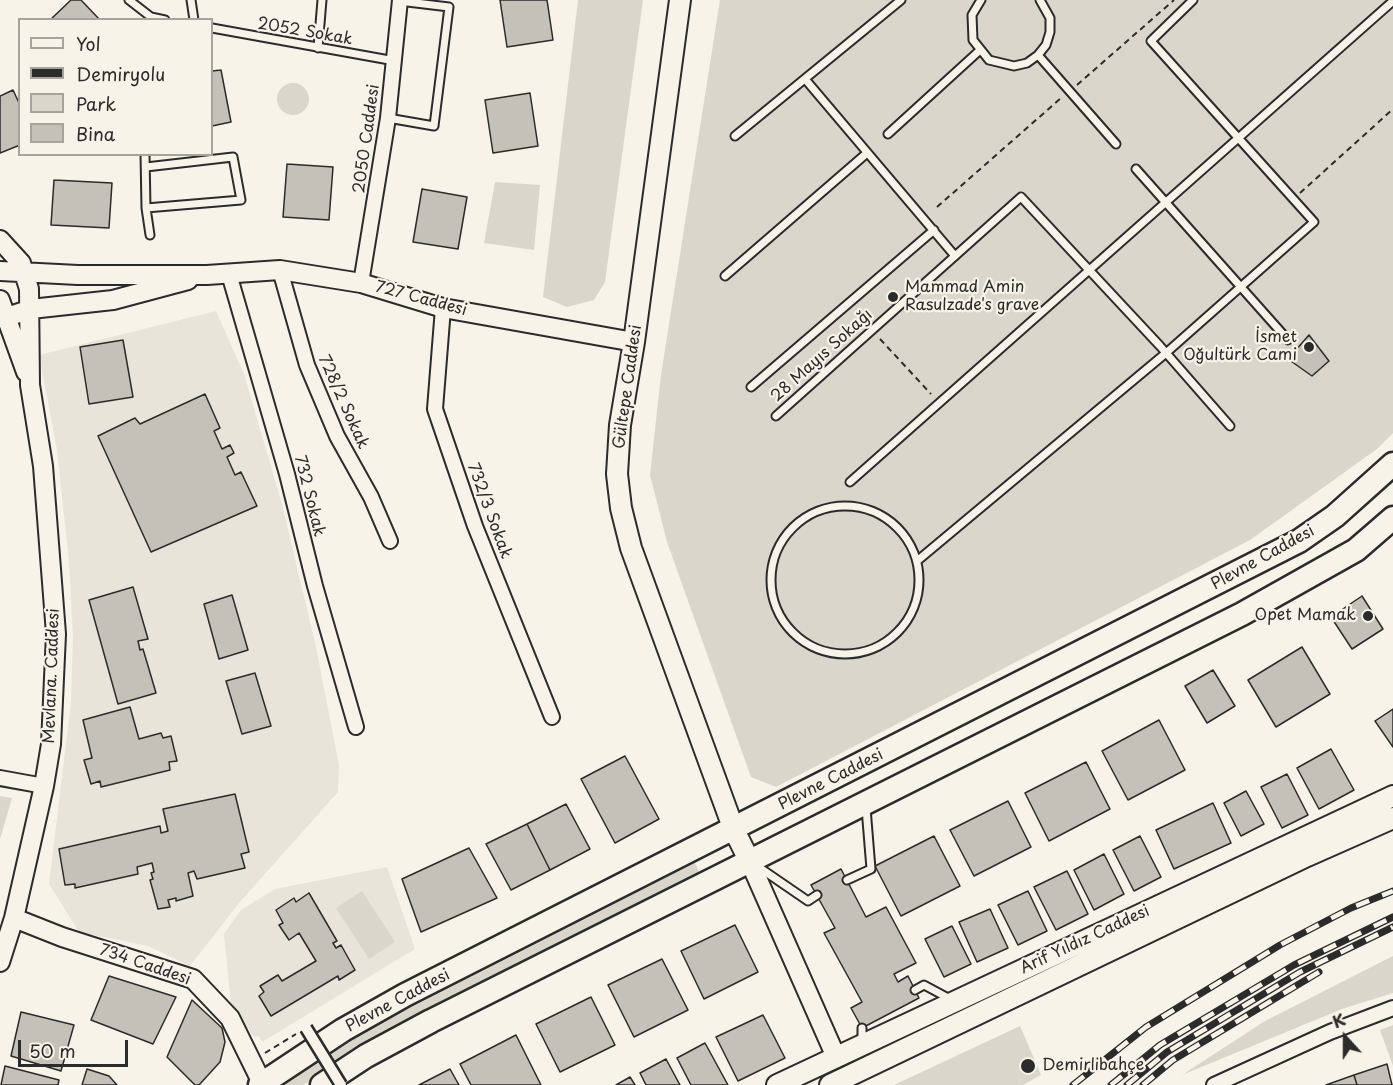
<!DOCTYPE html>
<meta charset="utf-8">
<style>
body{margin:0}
#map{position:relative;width:1393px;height:1085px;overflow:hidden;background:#f7f3e8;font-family:"Playpen Sans",sans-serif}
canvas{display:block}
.legend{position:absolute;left:18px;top:18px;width:195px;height:138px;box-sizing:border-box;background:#f7f3e8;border:2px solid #a5a39c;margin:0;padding:8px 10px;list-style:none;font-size:18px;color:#2b2b2b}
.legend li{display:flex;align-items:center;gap:12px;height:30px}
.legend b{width:30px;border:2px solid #a5a39c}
.north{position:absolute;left:1315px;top:1007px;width:60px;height:60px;-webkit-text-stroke:4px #f7f3e8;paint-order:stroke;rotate:339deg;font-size:16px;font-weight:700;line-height:24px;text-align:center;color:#2b2b2b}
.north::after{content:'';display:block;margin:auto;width:21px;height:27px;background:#2b2b2b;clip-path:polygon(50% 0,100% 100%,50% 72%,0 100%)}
.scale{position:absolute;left:18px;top:1040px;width:110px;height:27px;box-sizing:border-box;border:3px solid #2b2b2b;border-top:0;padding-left:8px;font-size:18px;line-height:21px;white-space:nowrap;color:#2b2b2b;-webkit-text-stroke:4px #f7f3e8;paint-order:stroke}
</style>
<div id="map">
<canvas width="1393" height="1085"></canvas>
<ul class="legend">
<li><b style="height:8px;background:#f7f3e8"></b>Yol</li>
<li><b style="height:8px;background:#2b2b2b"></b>Demiryolu</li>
<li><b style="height:16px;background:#dad6cc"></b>Park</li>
<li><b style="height:16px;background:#c4c1b9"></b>Bina</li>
</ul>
<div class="north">K</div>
<div class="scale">50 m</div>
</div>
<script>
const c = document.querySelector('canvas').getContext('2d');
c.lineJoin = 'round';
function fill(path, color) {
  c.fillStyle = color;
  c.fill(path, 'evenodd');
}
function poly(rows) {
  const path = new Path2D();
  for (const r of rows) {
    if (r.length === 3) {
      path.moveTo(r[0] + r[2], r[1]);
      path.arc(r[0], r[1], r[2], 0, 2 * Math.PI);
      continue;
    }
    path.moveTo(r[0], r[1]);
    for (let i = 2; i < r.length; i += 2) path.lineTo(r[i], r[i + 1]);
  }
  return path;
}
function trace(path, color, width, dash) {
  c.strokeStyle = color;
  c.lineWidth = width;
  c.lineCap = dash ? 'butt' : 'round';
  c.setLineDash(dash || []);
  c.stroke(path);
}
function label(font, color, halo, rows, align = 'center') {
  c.font = font + ' "Playpen Sans",sans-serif';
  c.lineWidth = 4.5;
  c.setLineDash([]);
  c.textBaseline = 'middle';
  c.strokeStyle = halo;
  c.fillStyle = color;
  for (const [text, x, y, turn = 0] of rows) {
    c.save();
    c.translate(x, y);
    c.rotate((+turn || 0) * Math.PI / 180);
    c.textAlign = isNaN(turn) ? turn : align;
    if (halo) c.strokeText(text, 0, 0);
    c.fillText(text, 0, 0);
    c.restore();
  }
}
fill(poly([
 [216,311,244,374,282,504,316,647,339,765,338,792,239,903,190,966,148,946,79,932,49,884,71,702,73,636,69,561,57,450,39,355],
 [387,867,415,949,262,1042,259,1036,254,1037,231,1005,224,934,241,910,275,889]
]), '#e8e4da');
fill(poly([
 [578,0,643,0,605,282,594,300,567,307,543,297],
 [720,0,1393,0,1393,433,1377,449,1250,540,776,787,751,777,667,542,650,475,661,375],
 [293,99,16],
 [495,182,540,185,534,250,484,243],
 [0,796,12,798,0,839],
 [695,863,699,872,433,1007,303,1085,282,1085,346,1043,404,1011],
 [362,891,395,942,369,959,336,908],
 [1393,956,1393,993,1342,1009,1182,1075,1265,1021],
 [1393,1025,1393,1066,1380,1030],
 [1020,1026,1041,1075,1023,1085,894,1085]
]), '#dad6cc');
const building = poly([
 [71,0,81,0,100,20,50,20,71,0],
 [500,0,547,0,553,40,507,47,500,0],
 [221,70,231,122,212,126,212,71,221,70],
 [13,90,20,105,20,145,0,153,0,96,13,90],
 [530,93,538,146,493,153,485,100,530,93],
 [287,164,333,167,329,220,283,217,287,164],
 [54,180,112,183,109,228,51,225,54,180],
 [422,189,467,197,458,249,413,242,422,189],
 [1309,335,1329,361,1312,376,1288,359,1309,335],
 [123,340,133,397,89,404,80,347,123,340],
 [205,394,220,428,214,431,222,449,230,445,234,453,227,457,235,475,241,472,257,506,151,552,98,436,135,418,140,424,205,394],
 [133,587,148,639,138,641,140,650,143,649,156,693,118,704,89,600,133,587],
 [232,595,248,650,219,659,204,604,232,595],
 [1362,596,1383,629,1352,649,1331,617,1362,596],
 [1302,647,1330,694,1276,727,1248,680,1302,647],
 [1213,670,1235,706,1207,723,1185,686,1213,670],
 [255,673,271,726,242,734,226,681,255,673],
 [130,707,139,739,161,733,163,738,171,736,177,761,169,762,170,770,101,787,100,781,91,784,84,760,92,758,83,720,130,707],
 [1393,709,1393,747,1375,721,1393,709],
 [1159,720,1185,770,1128,800,1102,751,1159,720],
 [1331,749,1354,790,1319,809,1297,768,1331,749],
 [625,756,659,819,615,843,581,779,625,756],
 [1086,762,1110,809,1049,841,1025,793,1086,762],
 [1287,774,1308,815,1282,828,1261,787,1287,774],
 [1246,791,1264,824,1241,836,1224,803,1246,791],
 [235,794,249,852,241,854,245,868,197,879,194,871,188,873,193,896,176,901,176,898,168,900,170,907,158,909,150,880,153,879,151,873,154,872,152,863,137,867,138,874,75,888,75,884,65,885,59,849,160,826,161,833,168,831,163,809,235,794],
 [1008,801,1031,847,974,876,950,830,1008,801],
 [1213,803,1231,843,1174,869,1156,830,1213,803],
 [566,804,590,849,550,870,527,824,566,804],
 [527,824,550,870,511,890,486,844,527,824],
 [934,836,960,886,901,916,875,866,934,836],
 [1140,836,1161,877,1134,891,1113,850,1140,836],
 [469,848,497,898,421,932,402,879,469,848],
 [1104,854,1124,894,1094,910,1074,870,1104,854],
 [841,869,866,917,886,907,916,963,894,974,898,982,908,976,919,998,862,1028,851,1008,862,1002,824,933,835,928,811,885,841,869],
 [1067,871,1088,914,1056,930,1034,887,1067,871],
 [1028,891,1047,931,1018,945,998,905,1028,891],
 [309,893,337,941,333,943,336,948,341,945,355,970,339,980,338,976,271,1016,259,996,264,992,260,986,278,975,282,981,316,961,299,933,289,940,279,925,283,923,276,910,294,898,296,902,309,893],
 [990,909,1008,948,977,962,959,922,990,909],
 [735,925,758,972,704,999,681,951,735,925],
 [952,926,971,964,944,977,925,939,952,926],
 [662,959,688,1010,634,1037,608,985,662,959],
 [109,976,176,997,153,1044,91,1020,109,976],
 [591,997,615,1045,560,1072,536,1024,591,997],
 [192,1000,222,1028,225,1042,220,1062,199,1085,195,1085,167,1057,192,1000],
 [21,1012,74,1025,61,1071,11,1056,21,1012],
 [763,1015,785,1058,738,1081,716,1037,763,1015],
 [516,1035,541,1085,471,1085,460,1064,516,1035],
 [705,1043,728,1085,691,1085,677,1058,705,1043],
 [666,1059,680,1085,646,1085,640,1073,666,1059],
 [1387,1064,1392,1085,1357,1085,1354,1075,1387,1064],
 [5,1066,59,1080,58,1085,1,1085,5,1066],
 [87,1069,109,1076,117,1085,82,1085,87,1069],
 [450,1069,459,1085,419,1085,450,1069],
 [1354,1075,1357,1085,1326,1085,1354,1075],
 [630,1077,635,1085,616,1085,630,1077]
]);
fill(building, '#c4c1b9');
trace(building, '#2b2b2b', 1.5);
const service = poly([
 [129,0,151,17,165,20],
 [191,0,194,20],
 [981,0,972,15,973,40,989,60,1014,66,1027,63,1038,55,1046,45,1050,32,1050,18,1040,0],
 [212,28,395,61],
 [318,48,322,0],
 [1038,55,1116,144],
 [805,79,955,256],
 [388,118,434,126,449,7,399,1],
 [888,134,979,51],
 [735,136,901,0],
 [145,154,146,208,150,235],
 [1136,169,1288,340],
 [146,208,241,200,233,157,146,167],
 [725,276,867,153],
 [751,387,934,230],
 [776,416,1021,197,1160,346,1230,426],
 [850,482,1393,1],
 [845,580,74],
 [917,561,1166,353,1314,222,1151,41,1193,0],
 [757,866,808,901,817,895],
 [847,880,871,869,866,808],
 [915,990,924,985,952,1000],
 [862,1042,862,1028]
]);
const minor = poly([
 [280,270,307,365,337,436,371,497,390,541],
 [229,274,287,474,315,586,356,727],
 [361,283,388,118,400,0],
 [443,308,435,409,475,526,552,717],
 [0,778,44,786],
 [1214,1085,1330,1032,1393,1008]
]);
const tertiary = poly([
 [0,240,21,263,29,289,30,385,43,466,56,634,51,744,44,786,14,918,0,962],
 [0,271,78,275,207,275,280,270,361,283,443,308,634,342],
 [0,300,26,372],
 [7,317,31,309,113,300,188,280],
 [750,862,836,1057],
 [14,918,62,937,193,979,230,1018,262,1083]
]);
const secondary = poly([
 [680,0,634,342,620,425,617,474,621,508,631,548,734,830,750,862],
 [777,1085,1393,796],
 [830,1085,1307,856,1393,818]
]);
const primary = poly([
 [260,1085,343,1030,405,995,1299,541,1335,516,1393,464],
 [322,1085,366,1056,431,1021,1242,614,1356,550,1393,518]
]);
trace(service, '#2b2b2b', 11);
trace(minor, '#2b2b2b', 18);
trace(tertiary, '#2b2b2b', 22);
trace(secondary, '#2b2b2b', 24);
trace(primary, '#2b2b2b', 27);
trace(poly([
 [1077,85,1174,0],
 [1300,193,1393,109],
 [937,207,1061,98],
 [880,339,931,394],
 [265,1053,296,1034]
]), '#2b2b2b', 2, [6, 4.5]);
trace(service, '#f7f3e8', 7);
trace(minor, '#f7f3e8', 14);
trace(tertiary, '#f7f3e8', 18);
trace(secondary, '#f7f3e8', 20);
trace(primary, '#f7f3e8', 22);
const rail = poly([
 [1073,1085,1146,1027,1280,945,1351,908,1393,891],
 [1111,1085,1160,1045,1294,965,1393,917],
 [1127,1085,1167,1052,1300,972,1393,927],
 [1143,1085,1173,1060,1319,972]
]);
trace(rail, '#2b2b2b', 7);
trace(rail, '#f7f3e8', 4.5, [14]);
const pedestrianBridge = poly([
 [306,1028,341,1085]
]);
trace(pedestrianBridge, '#2b2b2b', 15, []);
trace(pedestrianBridge, '#f7f3e8', 10);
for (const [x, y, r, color] of [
 [893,297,6,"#2b2b2b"],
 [1309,347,6,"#2b2b2b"],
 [1368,616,6,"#2b2b2b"],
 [1028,1066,8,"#2b2b2b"]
]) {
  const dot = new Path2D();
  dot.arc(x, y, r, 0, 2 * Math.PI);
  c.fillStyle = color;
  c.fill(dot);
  trace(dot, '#f7f3e8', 2);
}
label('16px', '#2b2b2b', '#f7f3e8', [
 ["2052 Sokak",305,32,10],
 ["2050 Caddesi",367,139,-82],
 ["727 Caddesi",421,299,15],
 ["28 Mayıs Sokağı",822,356,-42],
 ["Gültepe Caddesi",628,387,-82],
 ["728/2 Sokak",343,402,66],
 ["732 Sokak",309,496,76],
 ["732/3 Sokak",489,511,70],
 ["Plevne Caddesi",1263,558,-29],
 ["Mevlana. Caddesi",52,676,-88],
 ["Plevne Caddesi",831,780,-27],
 ["Arif Yıldız Caddesi",1085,940,-25],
 ["734 Caddesi",145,965,19],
 ["Plevne Caddesi",398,1001,-28]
]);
label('16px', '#2b2b2b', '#f7f3e8', [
 ["Mammad Amin",905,288],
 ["Rasulzade's grave",905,306],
 ["İsmet",1297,338,"right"],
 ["Oğultürk Cami",1297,356,"right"],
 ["Opet Mamak",1356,616,"right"],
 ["Demirlibahçe",1042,1066]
], 'left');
</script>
